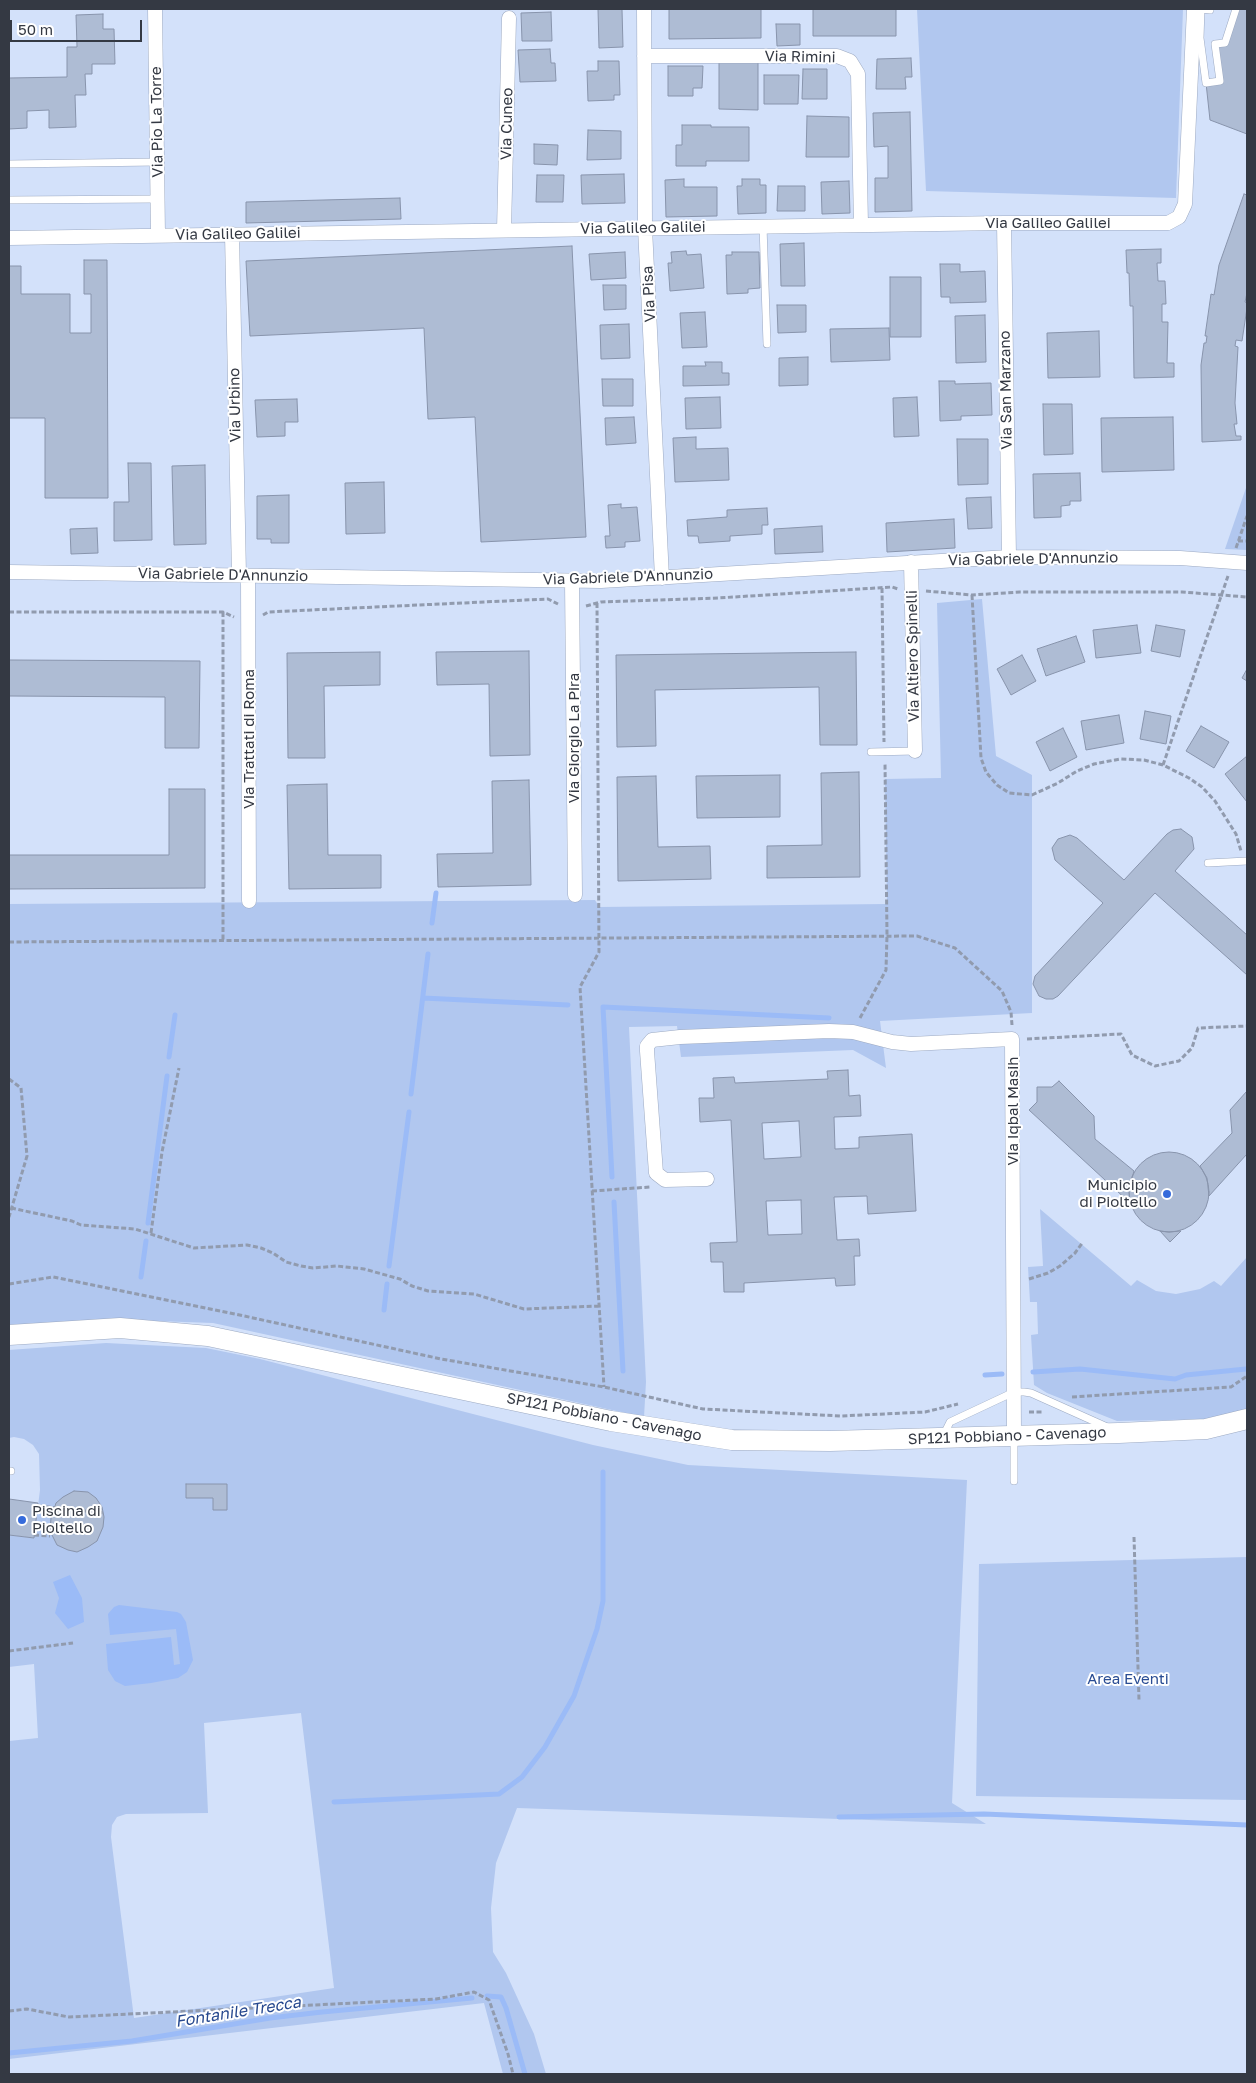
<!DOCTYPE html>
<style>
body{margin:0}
#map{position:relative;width:1256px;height:2083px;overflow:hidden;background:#d3e1fa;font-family:"Golos Text",sans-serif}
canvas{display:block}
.frame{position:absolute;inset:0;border:10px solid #343943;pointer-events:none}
.scale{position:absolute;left:10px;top:20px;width:132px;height:22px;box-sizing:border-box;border:2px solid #343943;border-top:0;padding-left:6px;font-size:15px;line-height:18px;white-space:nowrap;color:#343943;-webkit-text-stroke:4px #fff;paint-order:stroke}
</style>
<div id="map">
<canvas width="1256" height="2083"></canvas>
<div class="frame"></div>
<div class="scale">50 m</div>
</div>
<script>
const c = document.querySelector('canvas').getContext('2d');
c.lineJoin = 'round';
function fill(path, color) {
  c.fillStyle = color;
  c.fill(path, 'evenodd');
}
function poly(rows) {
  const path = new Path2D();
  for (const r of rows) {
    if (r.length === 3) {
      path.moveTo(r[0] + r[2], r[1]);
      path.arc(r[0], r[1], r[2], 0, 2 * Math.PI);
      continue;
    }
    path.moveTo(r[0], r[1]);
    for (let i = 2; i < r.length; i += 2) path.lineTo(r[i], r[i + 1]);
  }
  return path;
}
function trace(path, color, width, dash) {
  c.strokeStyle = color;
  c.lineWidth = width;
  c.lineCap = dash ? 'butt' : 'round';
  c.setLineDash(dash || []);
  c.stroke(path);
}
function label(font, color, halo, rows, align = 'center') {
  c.font = font + ' "Golos Text",sans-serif';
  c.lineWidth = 4;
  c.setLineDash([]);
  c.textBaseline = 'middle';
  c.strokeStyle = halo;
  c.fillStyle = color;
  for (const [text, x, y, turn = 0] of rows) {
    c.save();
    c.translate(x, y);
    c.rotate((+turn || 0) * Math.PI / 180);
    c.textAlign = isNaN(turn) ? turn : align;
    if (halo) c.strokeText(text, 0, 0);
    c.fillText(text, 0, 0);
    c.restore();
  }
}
fill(poly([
 [917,9,1183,9,1176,198,926,191],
 [1247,485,1247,550,1225,549],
 [982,599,996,756,1032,775,1032,1013,880,1021,886,1068,853,1050,681,1057,677,1026,629,1027,646,1382,644,1417,213,1323,128,1320,9,1326,9,904,595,900,599,907,887,904,885,779,941,778,937,603],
 [1040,1209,1131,1286,1137,1280,1156,1291,1176,1294,1200,1289,1214,1281,1221,1286,1247,1257,1247,1415,1219,1419,1117,1421,1047,1393,1034,1385,1031,1335,1038,1334,1037,1302,1030,1302,1028,1267,1043,1266],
 [106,1343,206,1348,260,1359,593,1445,688,1465,967,1480,952,1803,986,1824,517,1808,496,1863,491,1908,493,1952,506,1973,534,2034,546,2074,503,2074,484,2003,9,2059,9,1741,38,1738,34,1664,9,1667,9,1535,34,1538,40,1490,39,1454,33,1445,24,1439,14,1437,9,1438,9,1350],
 [301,1713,334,1988,134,2018,111,1837,112,1825,117,1817,126,1814,208,1813,204,1723],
 [1247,1557,1247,1800,976,1796,979,1564]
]), '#b1c7ef');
fill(poly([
 [70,1575,82,1598,84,1622,68,1629,55,1613,59,1598,53,1582],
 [119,1605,177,1612,181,1614,186,1622,193,1660,187,1672,178,1678,151,1683,125,1686,115,1681,108,1670,106,1644,171,1637,174,1665,180,1664,176,1629,110,1635,108,1614,114,1607]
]), '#9bbbf7');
trace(poly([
 [432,923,436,893],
 [423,998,568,1005],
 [169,1057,175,1015],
 [411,1094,428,954],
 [612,1177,603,1007,829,1018],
 [614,1202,623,1371],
 [148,1223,167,1076],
 [389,1266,409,1112],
 [141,1277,146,1241],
 [384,1310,387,1284],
 [1033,1372,1080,1369,1175,1379,1186,1375,1246,1369],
 [985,1375,1002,1374],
 [334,1802,499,1794,522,1777,545,1747,574,1696,597,1629,603,1601,603,1472],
 [839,1817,984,1814,1247,1825],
 [487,1996,501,1997,506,2008,525,2074],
 [9,2053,132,2041,270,2018,322,2012,472,1998]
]), '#9bbbf7', 5);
const building = poly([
 [598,9,622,9,623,47,599,48,598,9],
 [669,9,761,9,761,38,669,39,669,9],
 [813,9,896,9,896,36,813,36,813,9],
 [1236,9,1247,9,1247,134,1210,120,1206,83,1220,81,1215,44,1225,43,1236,9],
 [551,12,552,41,522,41,521,13,551,12],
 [103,14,103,29,114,29,115,64,92,64,92,74,85,74,86,95,75,95,76,127,49,128,49,110,27,111,27,128,9,129,9,78,67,77,67,47,77,47,76,15,103,14],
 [776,24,800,24,800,45,777,46,776,24],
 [550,49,551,63,555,63,556,81,520,82,518,50,550,49],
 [911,58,912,77,905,77,906,89,876,89,877,59,911,58],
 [598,61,619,61,620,95,614,95,614,100,588,101,587,71,598,71,598,61],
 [719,61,758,61,758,110,719,109,719,61],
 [668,66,703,66,702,88,693,88,693,96,668,96,668,66],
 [803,69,827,69,827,99,802,99,803,69],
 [764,75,799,75,798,104,764,104,764,75],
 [910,112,912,211,875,212,875,178,888,178,888,146,874,147,873,113,910,112],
 [807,116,849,117,849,157,806,157,807,116],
 [682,125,711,125,711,127,749,127,749,161,706,161,706,166,676,166,676,145,682,145,682,125],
 [588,130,621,131,621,159,587,160,588,130],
 [534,144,558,145,557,165,534,164,534,144],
 [624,174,625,203,582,204,581,175,624,174],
 [537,175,564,175,563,202,536,202,537,175],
 [684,179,684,187,717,187,717,216,666,217,665,180,684,179],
 [742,179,760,179,760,185,766,185,766,213,738,214,737,186,742,186,742,179],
 [849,181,850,213,822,214,821,182,849,181],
 [778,186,805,186,805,211,777,211,778,186],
 [1244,194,1247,195,1247,293,1245,302,1247,303,1247,308,1242,341,1236,340,1235,346,1238,347,1235,403,1237,424,1234,424,1236,436,1241,436,1241,440,1202,442,1201,365,1204,343,1206,343,1207,336,1205,336,1211,294,1214,295,1219,265,1244,194],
 [400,198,401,219,246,223,246,202,400,198],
 [804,243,805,286,781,286,780,244,804,243],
 [572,246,586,537,481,542,475,417,428,419,424,328,250,336,246,261,572,246],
 [1161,249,1161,263,1157,263,1158,281,1165,281,1166,304,1162,304,1162,322,1168,322,1167,363,1174,363,1174,377,1134,378,1133,306,1130,306,1129,273,1127,273,1126,250,1161,249],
 [686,251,687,255,701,254,704,288,670,291,668,263,672,263,671,252,686,251],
 [625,252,626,278,591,280,589,254,625,252],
 [732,252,759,252,760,288,748,289,748,293,727,294,726,255,732,255,732,252],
 [84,260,107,260,108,498,45,498,45,418,9,418,9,266,21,266,21,294,70,294,70,333,91,333,91,294,84,294,84,260],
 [940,264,960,264,960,272,985,271,986,302,950,303,950,297,941,297,940,264],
 [890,277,921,277,921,337,890,337,890,277],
 [603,285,626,285,626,309,604,310,603,285],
 [777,305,806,305,806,332,778,333,777,305],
 [705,312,707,347,682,348,680,313,705,312],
 [985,315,986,362,956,363,955,316,985,315],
 [629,324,630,358,601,359,600,325,629,324],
 [889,328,890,360,831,362,830,329,889,328],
 [1099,331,1100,377,1048,378,1047,333,1099,331],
 [808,357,808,385,779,386,779,358,808,357],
 [705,362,722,362,722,373,729,373,729,385,683,386,683,366,706,366,705,362],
 [602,379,633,379,633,406,603,406,602,379],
 [939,381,955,381,955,384,991,383,992,415,961,416,961,420,940,421,939,381],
 [720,397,721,428,686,429,685,398,720,397],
 [917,397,919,436,894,437,893,398,917,397],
 [297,399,298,422,285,422,285,436,257,437,255,400,297,399],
 [1043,404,1072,404,1073,454,1044,455,1043,404],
 [634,417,636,443,606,445,605,418,634,417],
 [1173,417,1174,470,1102,472,1101,418,1173,417],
 [696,437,696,449,728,448,729,480,675,482,673,438,696,437],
 [957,439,988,439,988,484,958,485,957,439],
 [128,463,151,463,152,540,114,541,114,502,129,502,128,463],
 [205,465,206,544,174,545,172,466,205,465],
 [1080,473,1081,501,1070,501,1070,505,1061,506,1061,517,1034,518,1033,474,1080,473],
 [384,482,385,533,346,534,345,483,384,482],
 [289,495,289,543,271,543,271,539,257,539,257,496,289,495],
 [991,497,992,528,968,529,966,498,991,497],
 [621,504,621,508,637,507,640,541,625,542,625,547,606,548,605,536,610,536,608,505,621,504],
 [767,508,768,525,762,525,762,534,730,536,730,541,699,543,698,536,688,536,687,520,727,517,727,510,767,508],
 [954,519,955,548,887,552,886,523,954,519],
 [822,526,823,552,775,554,774,529,822,526],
 [97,528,98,553,71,554,70,529,97,528],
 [1137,625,1141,653,1096,658,1093,630,1137,625],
 [1156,625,1185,630,1180,657,1151,651,1156,625],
 [1076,636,1085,662,1046,676,1037,649,1076,636],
 [529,651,530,755,490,756,489,684,437,685,436,652,529,651],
 [380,652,380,685,324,686,325,758,288,758,287,653,380,652],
 [856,652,857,745,820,745,819,687,655,690,656,746,617,747,616,655,856,652],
 [1022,655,1036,681,1011,695,997,669,1022,655],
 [9,660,200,661,199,748,165,748,165,697,9,696,9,660],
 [1247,669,1247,681,1242,678,1247,669],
 [1145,711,1171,716,1166,744,1140,739,1145,711],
 [1119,715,1124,743,1086,750,1081,721,1119,715],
 [1201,726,1229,742,1214,768,1186,751,1201,726],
 [1063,728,1077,757,1050,771,1036,742,1063,728],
 [1247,756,1247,802,1225,774,1247,756],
 [859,772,860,877,767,878,767,846,822,845,821,773,859,772],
 [780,775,780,817,697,818,696,776,780,775],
 [656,776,658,847,710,846,711,879,618,881,617,777,656,776],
 [529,780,531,885,438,887,437,854,493,853,492,781,529,780],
 [327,784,328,855,381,855,381,888,289,889,287,785,327,784],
 [169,789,205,789,205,888,9,889,9,855,169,855,169,789],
 [1181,829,1192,837,1194,849,1175,871,1247,935,1247,975,1155,893,1058,996,1053,999,1046,999,1039,996,1033,984,1035,976,1103,903,1055,860,1052,848,1058,839,1070,835,1077,838,1124,880,1167,834,1173,830,1181,829],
 [848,1070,849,1096,860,1095,861,1116,834,1117,835,1149,859,1148,859,1137,912,1134,916,1211,868,1214,867,1196,834,1197,837,1240,859,1239,860,1256,854,1256,855,1285,836,1286,835,1278,744,1283,744,1292,724,1292,723,1262,711,1262,710,1243,737,1242,731,1120,700,1122,699,1098,714,1098,713,1078,734,1077,735,1083,828,1079,827,1071,848,1070],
 [799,1121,801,1157,764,1159,762,1123,799,1121],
 [801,1200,802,1234,768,1235,766,1201,801,1200],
 [1059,1081,1094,1116,1095,1139,1134,1171,1129,1189,1130,1203,1029,1110,1037,1102,1037,1087,1052,1087,1059,1081],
 [1247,1091,1247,1154,1209,1196,1207,1178,1200,1166,1232,1133,1230,1110,1247,1091],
 [1169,1192,40],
 [1160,1231,1169,1232,1181,1231,1170,1242,1160,1231],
 [186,1484,227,1484,227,1510,213,1510,213,1498,186,1498,186,1484],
 [74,1491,88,1492,96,1498,102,1507,104,1517,103,1527,97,1541,88,1547,77,1552,68,1550,57,1545,50,1531,51,1518,56,1503,63,1497,74,1491],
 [9,1499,38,1503,34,1538,9,1535,9,1499]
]);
fill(building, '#aebcd4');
trace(building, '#8894ac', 1);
const lane = poly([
 [1201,9,1200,38,1206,83,1220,81,1215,44,1225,43,1236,9],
 [1202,9,1210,10,1210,9],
 [9,164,157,162],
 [9,200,158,199],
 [763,226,767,344],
 [871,752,915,751],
 [1208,863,1247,861],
 [943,1436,950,1422,1014,1392,1024,1392,1031,1393,1107,1427],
 [9,1471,11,1471],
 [1014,1481,1014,1438]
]);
const street = poly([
 [155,9,158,235],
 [644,9,645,228,662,578],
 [644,56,837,56,850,61,858,74,861,225],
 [1004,223,1009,557],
 [504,230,509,18],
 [232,234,239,575],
 [9,238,1004,223,1168,223,1179,217,1185,204,1194,9],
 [911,562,915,751],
 [9,572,601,581,1009,557,1180,558,1247,563],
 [248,576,249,901],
 [572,581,575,895],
 [707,1179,665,1180,656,1173,647,1051,647,1046,652,1040,680,1037,829,1031,853,1032,892,1042,911,1044,1012,1039,1014,1435]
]);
const secondary = poly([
 [9,1335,120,1328,208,1336,611,1421,732,1440,830,1441,1119,1433,1206,1429,1247,1419]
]);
trace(lane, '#9daac2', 8);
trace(street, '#9daac2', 15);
trace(secondary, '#9daac2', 21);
trace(poly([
 [1238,541,1247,541],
 [1236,548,1247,516],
 [882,588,884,742],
 [926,591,972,595,1020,592,1182,592,1247,597],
 [972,595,981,758,986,772,997,785,1009,793,1032,795,1058,783,1077,771,1094,764,1120,759,1144,760,1163,765,1189,778,1202,787,1215,801,1236,834,1241,851],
 [597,603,599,952,580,987,604,1387],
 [586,606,601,602,718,598,892,587,898,589],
 [9,612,223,612,234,617],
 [223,612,223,940],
 [263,615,268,612,548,599,558,604],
 [1163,765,1228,576],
 [9,942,917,936,955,948,1002,991,1011,1012,1012,1025],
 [860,1018,886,970,887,935,885,763],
 [1027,1039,1121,1034,1132,1055,1155,1066,1179,1061,1192,1048,1198,1028,1247,1026],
 [9,1079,21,1088,27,1156,9,1217],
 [592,1191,650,1187],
 [11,1208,72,1221,81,1225,135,1229,194,1248,247,1245,261,1248,273,1253,286,1262,301,1266,313,1268,337,1266,364,1269,400,1279,412,1286,428,1291,474,1294,524,1309,599,1306],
 [151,1233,162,1152,179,1068],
 [1029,1279,1048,1273,1060,1266,1075,1253,1083,1242],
 [9,1284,53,1277,235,1314,441,1359,604,1387,703,1409,841,1416,925,1412,958,1404],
 [1072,1397,1231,1387,1247,1376],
 [1029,1412,1043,1412],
 [38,1506,104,1513],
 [34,1535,50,1536],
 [1134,1537,1139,1700],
 [9,1651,73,1643],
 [9,2011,27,2009,69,2017,436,1999,474,1992,489,2000,508,2054,513,2074]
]), '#919bae', 3, [5, 2.5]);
trace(lane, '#fff', 7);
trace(street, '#fff', 14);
trace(secondary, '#fff', 20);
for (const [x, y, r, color] of [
 [1167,1194,5,"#366bdb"],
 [22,1520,5,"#366bdb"]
]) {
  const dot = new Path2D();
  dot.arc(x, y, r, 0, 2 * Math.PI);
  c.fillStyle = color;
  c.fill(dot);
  trace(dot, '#fff', 2);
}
label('15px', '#343943', '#fff', [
 ["Via Rimini",800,57,1],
 ["Via Pio La Torre",157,122,-91],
 ["Via Cuneo",507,124,-89],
 ["Via Galileo Galilei",1048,223],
 ["Via Galileo Galilei",643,228,-1],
 ["Via Galileo Galilei",238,234,-1],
 ["Via Pisa",649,294,-93],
 ["Via San Marzano",1006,390,-91],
 ["Via Urbino",235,405,-91],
 ["Via Gabriele D'Annunzio",1033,559,-1],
 ["Via Gabriele D'Annunzio",223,575,1],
 ["Via Gabriele D'Annunzio",628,577,-2],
 ["Via Altiero Spinelli",913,656,-91],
 ["Via Giorgio La Pira",574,738,-90],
 ["Via Trattati di Roma",249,739,-90],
 ["Via Iqbal Masih",1013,1111,-90],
 ["SP121 Pobbiano - Cavenago",604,1417,11],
 ["SP121 Pobbiano - Cavenago",1007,1436,-2]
]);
label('15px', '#343943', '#fff', [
 ["Municipio",1157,1185],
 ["di Pioltello",1157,1202],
 ["Piscina di",32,1511,"left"],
 ["Pioltello",32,1528,"left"]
], 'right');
label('15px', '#294c93', '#fff', [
 ["Area Eventi",1128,1679]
]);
label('italic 16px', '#26488e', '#fff', [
 ["Fontanile Trecca",238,2012,-9]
]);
</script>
